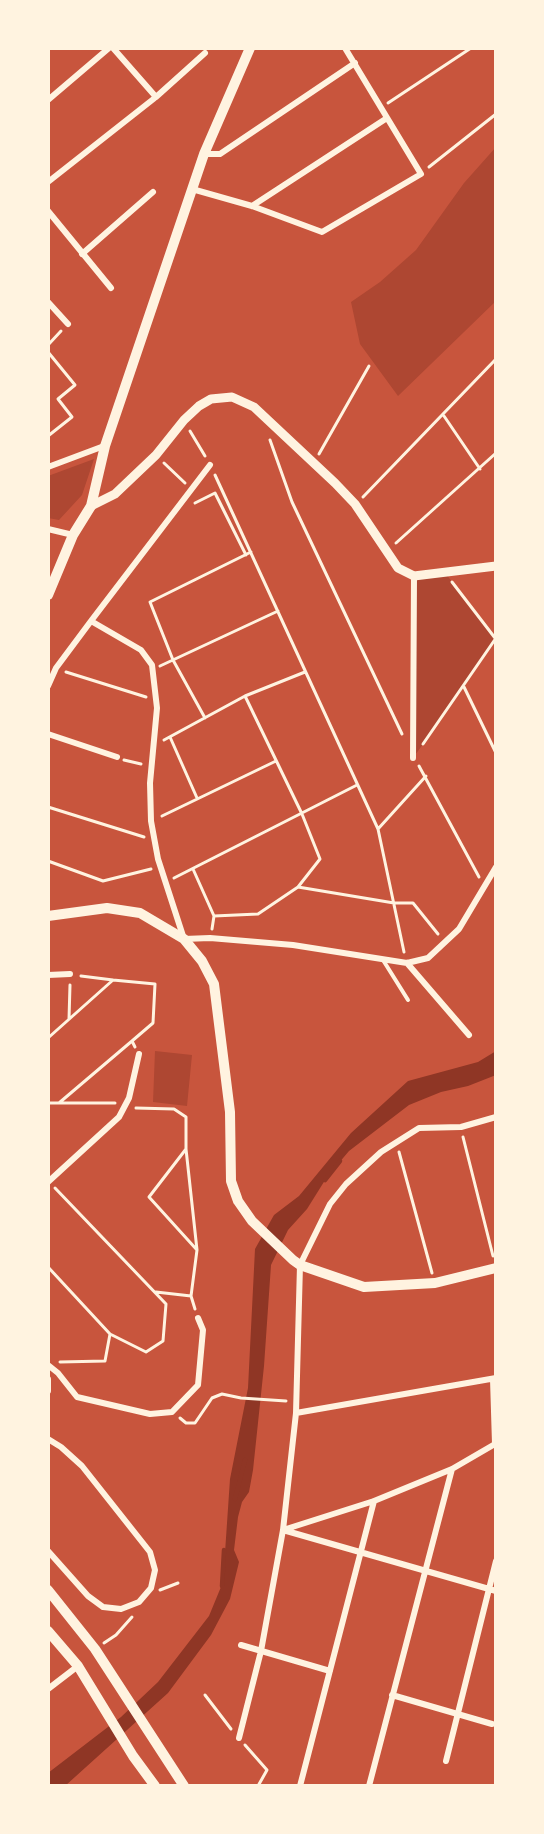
<!DOCTYPE html>
<style>
body{margin:0}
#map{position:relative;width:544px;height:1834px;overflow:hidden;background:#c8553d;font-family:Lato,sans-serif}
canvas{display:block}
.frame{position:absolute;inset:0;border:50px solid #fff3e0;pointer-events:none}
</style>
<div id="map">
<canvas width="544" height="1834"></canvas>
<div class="frame"></div>
</div>
<script>
const c = document.querySelector('canvas').getContext('2d');
c.lineJoin = 'round';
function fill(path, color) {
  c.fillStyle = color;
  c.fill(path, 'evenodd');
}
function poly(rows) {
  const path = new Path2D();
  for (const r of rows) {
    path.moveTo(r[0], r[1]);
    for (let i = 2; i < r.length; i += 2) path.lineTo(r[i], r[i + 1]);
  }
  return path;
}
function trace(path, color, width, dash) {
  c.strokeStyle = color;
  c.lineWidth = width;
  c.lineCap = dash ? 'butt' : 'round';
  c.setLineDash(dash || []);
  c.stroke(path);
}
fill(poly([
 [496,147,496,301,398,396,360,344,351,302,380,282,416,250,464,183],
 [94,459,82,495,59,520,48,518,48,476],
 [446,574,495,638,464,687,413,758,414,576],
 [155,1051,192,1055,187,1106,153,1102]
]), '#ae4732');
fill(poly([
 [496,1051,496,1075,468,1086,441,1092,409,1105,349,1151,327,1177,307,1209,288,1230,271,1265,264,1366,253,1470,249,1492,242,1502,238,1517,234,1550,239,1562,230,1599,211,1635,168,1693,65,1786,48,1786,48,1773,121,1717,158,1682,209,1616,223,1582,230,1479,248,1388,255,1249,274,1215,299,1196,351,1133,408,1081,478,1062]
]), '#8f3625');
trace(poly([
 [325,1180,340,1161],
 [235,1499,245,1460],
 [222,1586,224,1550]
]), '#8f3625', 4.5);
trace(poly([
 [388,103,471,48],
 [429,167,496,114],
 [48,345,61,331],
 [48,352,75,385,58,399,72,417,48,436],
 [444,416,480,469],
 [190,431,205,456],
 [270,440,292,502,402,734],
 [319,454,369,366],
 [164,463,185,483],
 [215,475,378,829,404,952],
 [363,497,496,359],
 [195,503,215,493,246,555],
 [396,543,496,453],
 [452,582,495,638],
 [160,666,278,611],
 [66,672,146,697],
 [464,687,496,753],
 [205,718,173,660,150,602,251,552],
 [170,737,197,798],
 [164,740,245,696,305,672],
 [423,744,496,638],
 [124,760,141,764],
 [419,766,479,877],
 [48,807,144,837],
 [162,816,276,761],
 [378,829,426,776],
 [48,861,103,881,151,869],
 [193,869,214,916,258,914,298,887,320,859,302,814,245,696],
 [174,878,357,785],
 [298,887,394,903,413,903,438,934],
 [212,929,214,916],
 [113,980,155,984,153,1023,132,1041,135,1047],
 [69,1019,70,985],
 [48,1038,113,980,81,976],
 [48,1103,59,1103],
 [115,1103,59,1103,132,1041],
 [136,1108,174,1109,186,1117,186,1149],
 [463,1137,493,1256],
 [399,1152,432,1273],
 [48,1267,110,1334,146,1352,163,1341,166,1304,55,1188],
 [156,1292,191,1296,197,1250,186,1149,149,1197,197,1250],
 [191,1296,195,1309],
 [60,1362,105,1361,110,1334],
 [180,1418,186,1423,195,1423,212,1398,222,1394,241,1398,286,1401],
 [160,1590,178,1583],
 [104,1643,116,1635,132,1617],
 [205,1695,231,1729],
 [245,1745,267,1770,258,1786]
]), '#fff3e0', 3);
trace(poly([
 [383,960,408,1000]
]), '#fff3e0', 4);
trace(poly([
 [113,48,156,97],
 [48,100,109,48],
 [204,154,220,154,355,63],
 [48,182,156,97,205,53],
 [192,189,252,206,322,232,421,174,345,48],
 [252,206,387,118],
 [48,211,111,288],
 [82,254,153,192],
 [48,302,68,324],
 [48,467,104,446],
 [48,529,73,535],
 [91,621,141,650,152,665,157,708,150,783,151,821,158,859,184,939,210,938,293,945,407,963,428,958,459,929,496,867],
 [48,686,56,668,91,621,210,465],
 [48,734,117,757],
 [413,758,414,576],
 [407,963,469,1035],
 [48,975,70,974],
 [48,1182,119,1117,129,1098,139,1054],
 [48,1365,58,1373,77,1397,150,1414,172,1412,198,1385,203,1330,198,1318],
 [48,1379,48,1391],
 [493,1379,495,1444],
 [296,1413,496,1378],
 [48,1439,61,1447,82,1466,150,1552,155,1570,151,1588,139,1602,121,1609,103,1607,88,1596,48,1551],
 [283,1530,374,1501,452,1469,495,1444],
 [283,1530,496,1591],
 [241,1645,330,1671],
 [48,1689,78,1666],
 [392,1695,492,1724],
 [239,1738,261,1651,283,1530,296,1413,300,1265,330,1204,346,1184,381,1152,419,1128,461,1127,496,1117],
 [446,1761,496,1561],
 [300,1786,374,1501],
 [369,1786,452,1469]
]), '#fff3e0', 6);
trace(poly([
 [91,506,115,494,156,455,184,420,199,406,211,399,232,397,254,407,335,483,355,504,398,568,414,576,496,566]
]), '#fff3e0', 9);
trace(poly([
 [48,595,73,535,91,506,105,446,204,154,250,48],
 [48,916,107,908,140,913,184,939,202,961,214,984,230,1112,231,1181,238,1201,252,1221,293,1260,300,1265,364,1287,435,1283,496,1268],
 [48,1590,95,1649,184,1786],
 [48,1631,78,1666,133,1756,155,1786]
]), '#fff3e0', 10);
</script>
